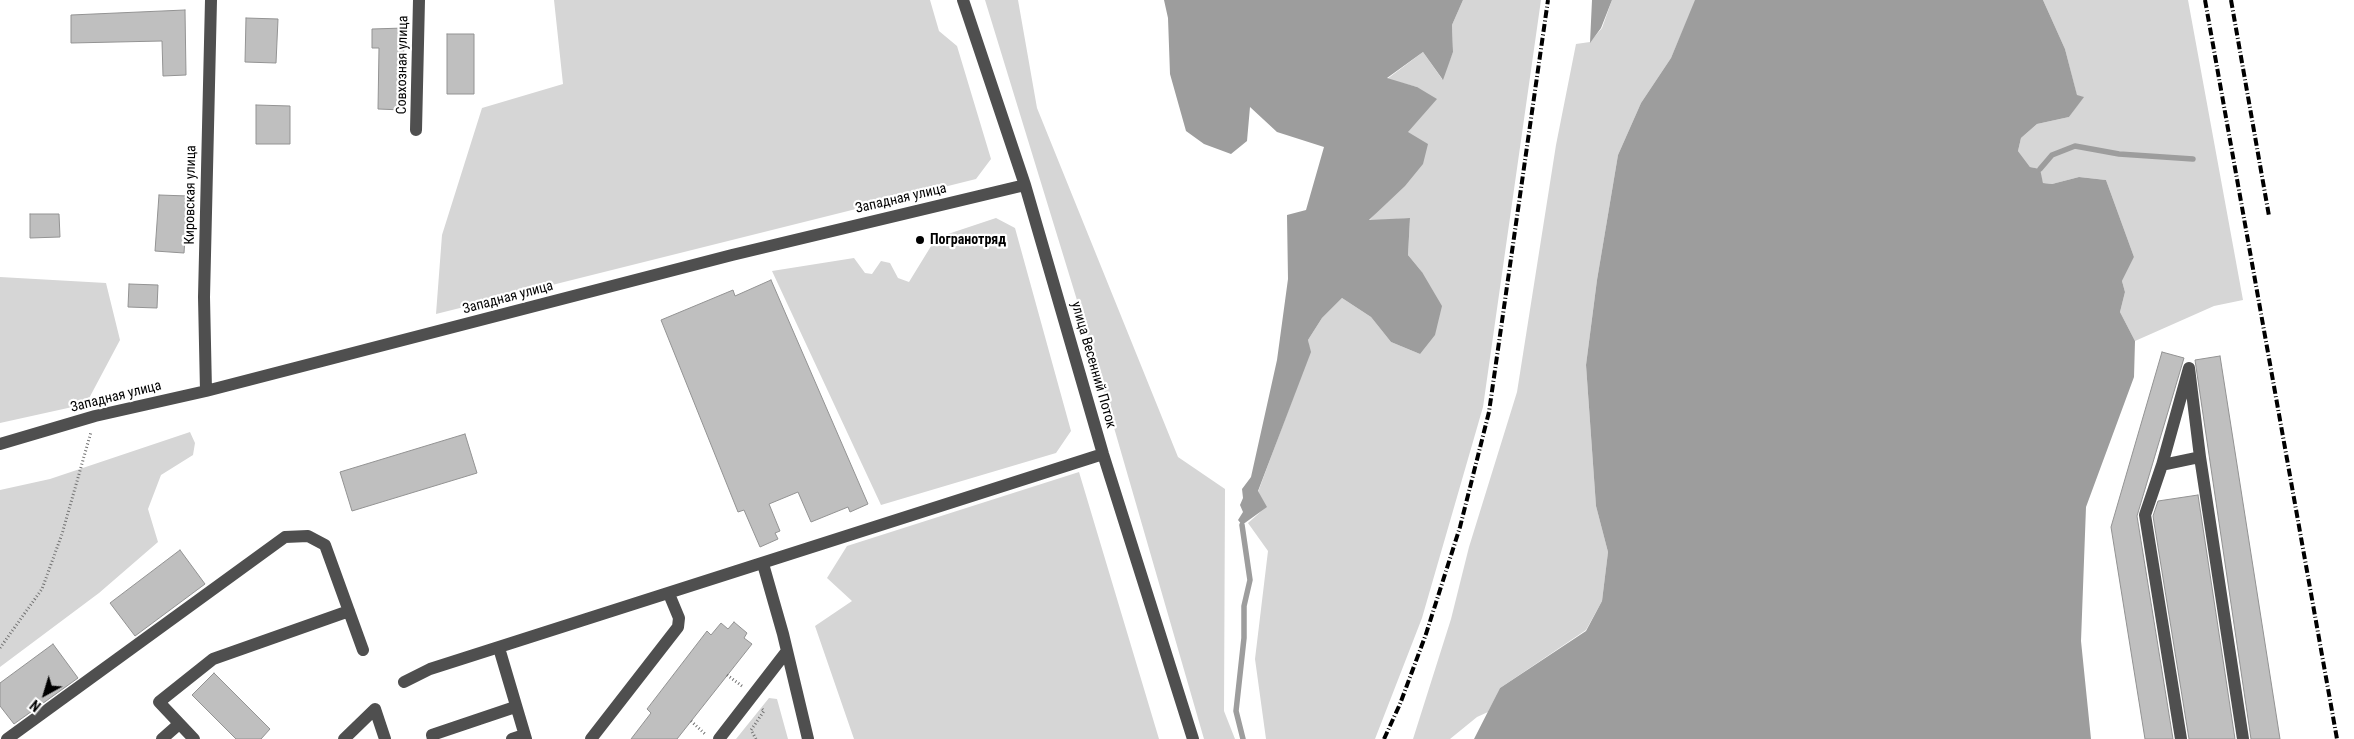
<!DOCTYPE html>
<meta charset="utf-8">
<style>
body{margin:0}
#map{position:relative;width:2354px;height:739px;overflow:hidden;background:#fff;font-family:"Roboto Condensed",sans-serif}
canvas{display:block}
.north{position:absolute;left:20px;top:669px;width:50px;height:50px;-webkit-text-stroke:4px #fff;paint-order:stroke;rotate:219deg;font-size:14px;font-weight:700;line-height:20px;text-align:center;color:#000}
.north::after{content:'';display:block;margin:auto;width:18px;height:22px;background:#000;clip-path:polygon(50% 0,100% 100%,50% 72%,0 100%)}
</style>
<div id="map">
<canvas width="2354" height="739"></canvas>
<div class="north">N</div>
</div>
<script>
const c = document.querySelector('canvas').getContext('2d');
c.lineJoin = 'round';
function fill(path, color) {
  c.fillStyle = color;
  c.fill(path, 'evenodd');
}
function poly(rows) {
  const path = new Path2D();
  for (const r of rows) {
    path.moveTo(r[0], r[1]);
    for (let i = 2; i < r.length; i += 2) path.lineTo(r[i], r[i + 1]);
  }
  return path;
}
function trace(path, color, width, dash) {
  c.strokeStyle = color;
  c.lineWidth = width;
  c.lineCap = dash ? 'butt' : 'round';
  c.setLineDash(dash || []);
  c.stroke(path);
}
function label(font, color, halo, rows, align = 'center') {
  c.font = font + ' "Roboto Condensed",sans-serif';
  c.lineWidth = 4.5;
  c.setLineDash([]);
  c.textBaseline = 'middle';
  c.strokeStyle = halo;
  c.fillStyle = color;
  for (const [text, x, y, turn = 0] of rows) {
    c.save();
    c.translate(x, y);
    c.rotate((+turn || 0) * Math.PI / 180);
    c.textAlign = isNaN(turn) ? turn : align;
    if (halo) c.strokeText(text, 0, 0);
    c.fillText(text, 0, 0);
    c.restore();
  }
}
fill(poly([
 [554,0,930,0,939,31,957,46,991,159,976,179,436,314,442,235,482,108,563,84],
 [985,0,1018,0,1037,108,1178,457,1225,489,1224,711,1235,739,1204,739,1080,310],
 [1463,0,1541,0,1483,407,1422,618,1375,739,1266,739,1255,659,1268,551,1248,523,1266,507,1258,492,1310,352,1308,340,1322,318,1342,298,1371,317,1391,342,1420,354,1422,272,1408,255,1410,218,1369,221,1385,202,1408,132,1417,87,1387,79,1423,52,1442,79,1453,52,1452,25],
 [1612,0,1695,0,1695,2,1671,58,1641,103,1618,155,1597,280,1586,365,1596,506,1608,552,1602,601,1586,630,1500,688,1488,712,1477,717,1450,739,1413,739,1451,619,1469,547,1517,392,1556,145,1576,44,1590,42,1602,28],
 [2043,0,2188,0,2243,300,2214,306,2135,341,2120,312,2125,292,2122,281,2134,257,2106,180,2079,177,2052,184,2043,183,2039,169,2030,167,2018,151,2021,138,2037,124,2069,117,2083,97,2077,96,2065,49],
 [996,218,1015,228,1071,431,1056,453,881,505,772,271,854,258,865,273,872,274,881,261,890,263,898,278,909,282,936,238],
 [0,277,106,283,120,340,86,404,0,423],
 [190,432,195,443,193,455,161,475,148,509,158,542,99,593,0,667,0,490,50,479],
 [1079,472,1159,739,854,739,815,626,852,601,827,578,847,546],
 [769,698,777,699,788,739,736,739]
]), '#d6d6d6');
fill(poly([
 [1164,0,1463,0,1452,25,1453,52,1443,80,1423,52,1387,78,1417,87,1437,99,1408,132,1428,144,1423,164,1405,186,1369,220,1410,218,1408,255,1422,272,1442,306,1435,335,1420,354,1391,342,1371,317,1342,298,1322,318,1308,340,1311,352,1258,491,1267,507,1242,525,1238,520,1243,512,1240,505,1243,498,1242,489,1251,477,1277,360,1288,279,1287,215,1306,210,1324,147,1277,132,1250,107,1247,141,1231,154,1204,144,1186,131,1170,74,1168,18],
 [1592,0,1612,0,1601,28,1590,43],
 [1695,0,2043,0,2065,49,2077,95,2084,97,2069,117,2037,124,2021,138,2018,151,2030,167,2040,169,2043,183,2052,184,2079,177,2106,180,2134,257,2122,281,2125,292,2120,312,2135,341,2134,377,2086,507,2081,641,2091,739,1474,739,1500,688,1586,631,1602,601,1608,552,1596,506,1586,365,1597,280,1618,155,1641,103,1671,58]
]), '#9d9d9d');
trace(poly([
 [2040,169,2052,155,2075,146,2119,154,2193,159],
 [1242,525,1250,580,1244,606,1244,638,1236,711,1243,739]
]), '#9d9d9d', 5.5);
const building = poly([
 [185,10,186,75,163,76,162,41,71,43,71,15,185,10],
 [246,18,278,19,276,63,245,62,246,18],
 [404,28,403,110,378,109,379,48,372,48,372,29,404,28],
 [447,34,474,34,474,94,447,94,447,34],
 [256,105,290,106,290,144,256,144,256,105],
 [159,195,188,196,184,253,155,251,159,195],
 [30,214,59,214,60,237,30,238,30,214],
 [771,280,868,504,850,512,848,507,811,522,798,492,769,504,780,531,775,533,778,539,760,547,744,510,738,512,661,320,733,290,735,296,771,280],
 [129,284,158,285,157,308,128,307,129,284],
 [2162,352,2184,358,2137,516,2173,739,2145,739,2111,527,2162,352],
 [2220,356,2280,739,2251,739,2195,360,2220,356],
 [465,434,477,473,352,511,340,472,465,434],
 [2198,495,2235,739,2189,739,2153,516,2158,501,2198,495],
 [180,550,205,584,135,636,110,603,180,550],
 [734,622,747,633,744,638,752,644,677,739,631,739,651,713,647,709,707,631,711,635,721,623,728,629,734,622],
 [53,644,78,678,14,724,0,706,0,683,53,644],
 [214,673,270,729,261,739,236,739,192,695,214,673]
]);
fill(building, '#bfbfbf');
trace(building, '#939393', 1);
trace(poly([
 [0,648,42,589,62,534,91,432],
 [727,675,742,686],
 [691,721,705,734],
 [756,739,751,730,764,711,761,708]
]), '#717171', 3, [1, 2.5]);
trace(poly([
 [963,0,1025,185,1103,454,1193,739],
 [416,130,419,0],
 [206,391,204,297,211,0],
 [0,444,95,416,206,391,732,255,1025,185],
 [2162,465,2189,368,2200,457],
 [763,564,783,634,808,739],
 [499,648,526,739],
 [404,682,430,669,1103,454],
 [7,739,285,537,308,536,325,545,363,650],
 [162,739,179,724],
 [194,739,159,702,213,659,349,611],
 [344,739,375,709,385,739],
 [433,739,432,735,515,707],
 [512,739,524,735],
 [591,739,678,627,679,618,669,594],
 [719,739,787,651],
 [2181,739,2145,515,2162,465,2200,457,2243,739]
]), '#4f4f4f', 12);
trace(poly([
 [2205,0,2337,739],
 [2231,0,2269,216],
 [1384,739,1400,704,1426,634,1460,527,1489,412,1548,0]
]), '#000', 4, [8, 2.5, 1, 2.5]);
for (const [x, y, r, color] of [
 [920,240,5,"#000"]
]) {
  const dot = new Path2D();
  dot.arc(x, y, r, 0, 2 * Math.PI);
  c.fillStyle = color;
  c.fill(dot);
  trace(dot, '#fff', 2);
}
label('14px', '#000', '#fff', [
 ["Совхозная улица",403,65,-89],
 ["Кировская улица",191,195,-89],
 ["Западная улица",901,199,-13],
 ["Западная улица",508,298,-15],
 ["улица Весенний Поток",1093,365,74],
 ["Западная улица",116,397,-14]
]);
label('bold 14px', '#000', '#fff', [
 ["Погранотряд",930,240]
], 'left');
</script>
